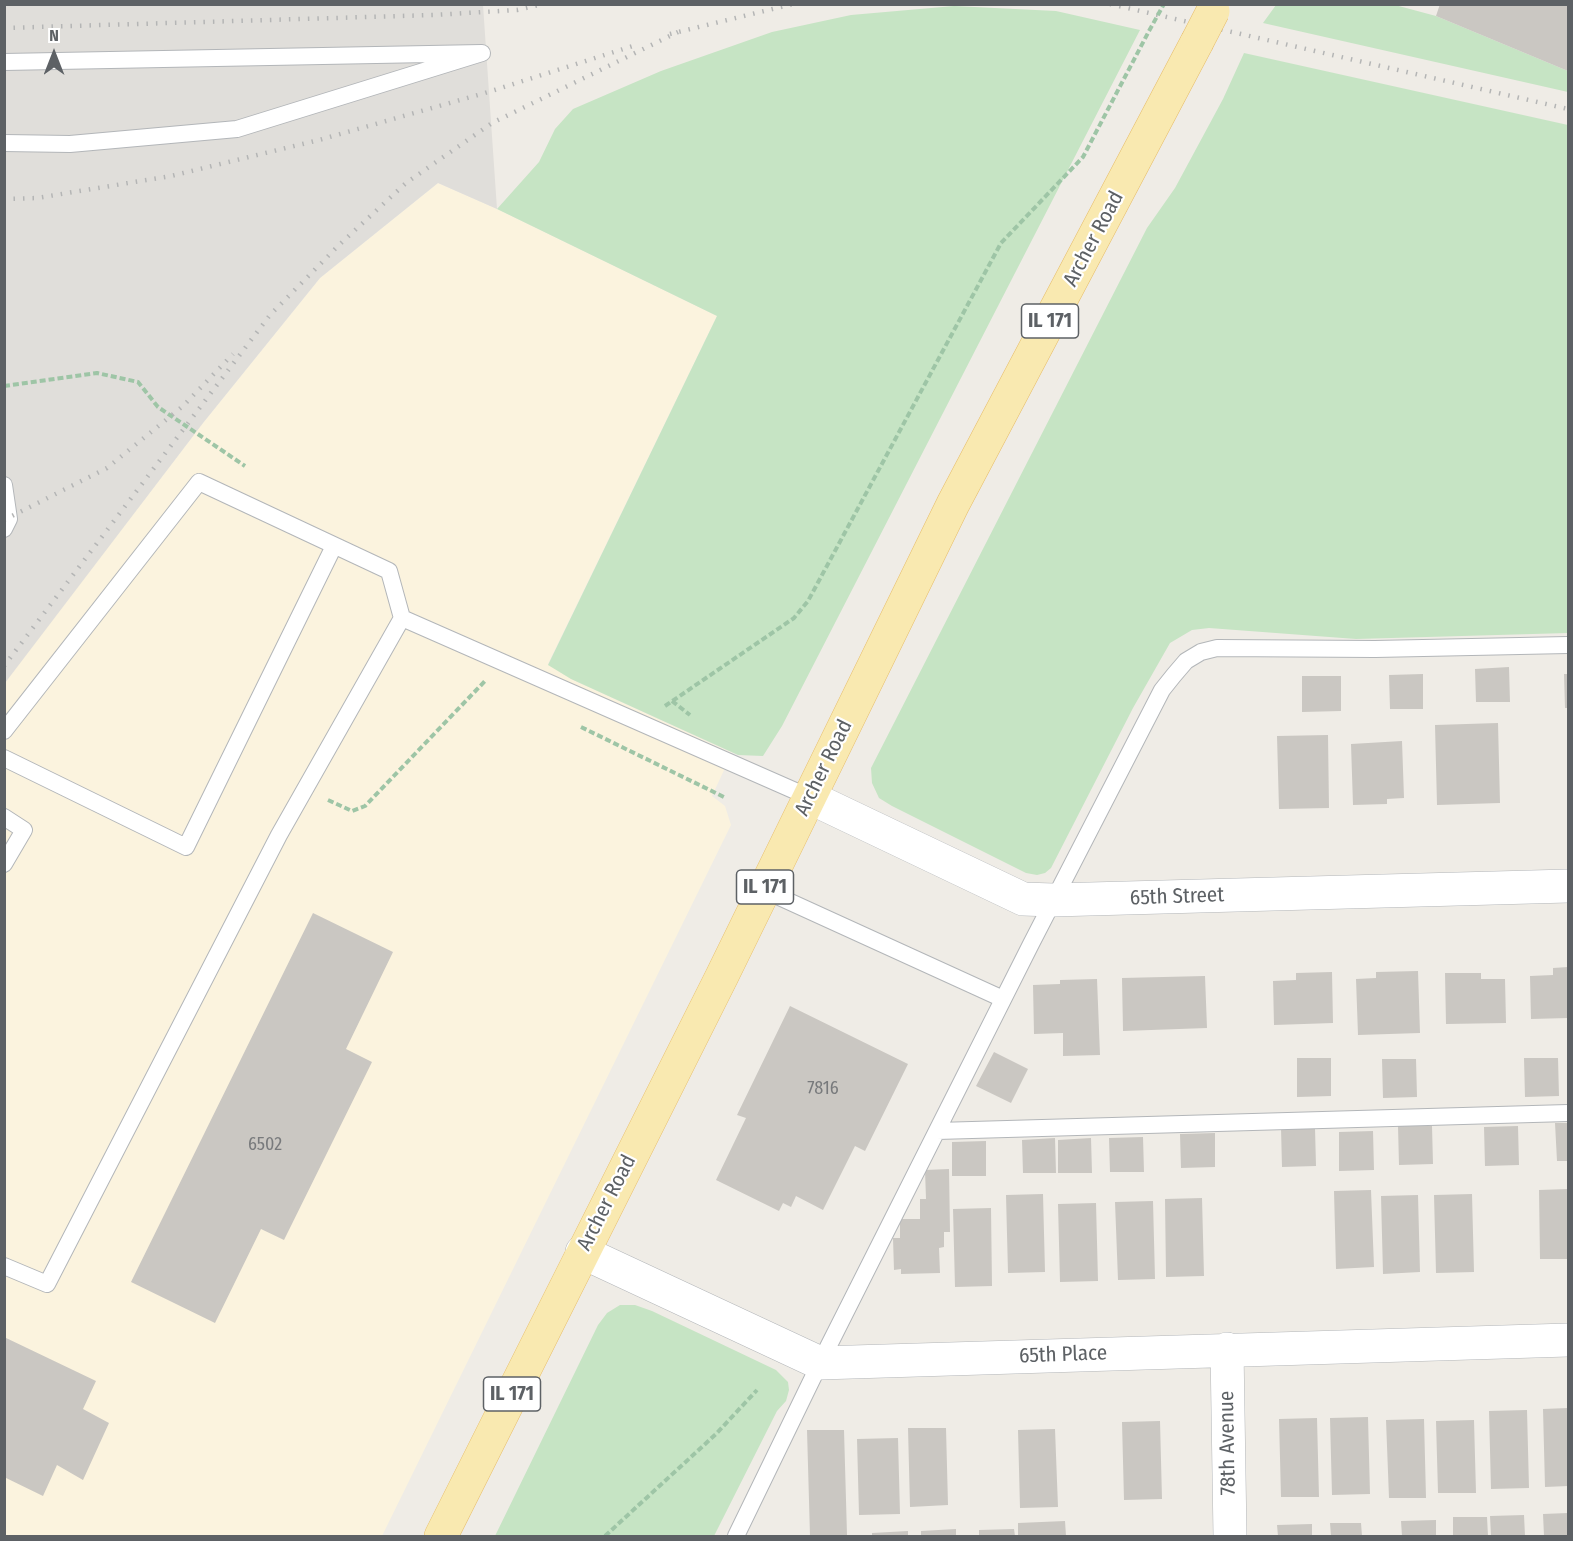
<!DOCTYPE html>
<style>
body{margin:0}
#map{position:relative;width:1573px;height:1541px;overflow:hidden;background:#efece6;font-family:"Fira Sans Condensed",sans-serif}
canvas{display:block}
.frame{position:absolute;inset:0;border:6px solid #5d6165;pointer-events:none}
.north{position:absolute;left:24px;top:24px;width:60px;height:60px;-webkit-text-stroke:4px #fff;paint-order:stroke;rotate:0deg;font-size:16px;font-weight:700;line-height:24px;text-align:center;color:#5d6165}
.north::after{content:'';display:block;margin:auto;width:21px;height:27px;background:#5d6165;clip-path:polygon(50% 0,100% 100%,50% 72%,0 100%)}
</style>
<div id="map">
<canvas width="1573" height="1541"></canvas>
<div class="frame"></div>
<div class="north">N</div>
</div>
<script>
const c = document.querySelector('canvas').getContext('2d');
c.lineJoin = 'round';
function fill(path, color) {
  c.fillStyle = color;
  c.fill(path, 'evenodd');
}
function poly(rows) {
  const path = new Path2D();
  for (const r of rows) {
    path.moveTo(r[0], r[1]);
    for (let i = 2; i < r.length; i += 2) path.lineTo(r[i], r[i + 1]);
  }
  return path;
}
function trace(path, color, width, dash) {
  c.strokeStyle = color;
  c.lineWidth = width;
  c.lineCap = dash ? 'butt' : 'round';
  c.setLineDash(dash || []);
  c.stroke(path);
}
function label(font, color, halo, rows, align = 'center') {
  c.font = font + ' "Fira Sans Condensed",sans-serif';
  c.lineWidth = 4.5;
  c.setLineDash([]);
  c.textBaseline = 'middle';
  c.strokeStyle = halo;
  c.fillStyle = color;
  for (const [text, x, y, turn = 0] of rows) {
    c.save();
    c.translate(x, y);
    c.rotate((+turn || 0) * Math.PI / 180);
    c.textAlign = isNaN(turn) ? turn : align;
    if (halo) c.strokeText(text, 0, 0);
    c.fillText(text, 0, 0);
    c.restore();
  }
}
fill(poly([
 [438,183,497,209,717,316,548,664,571,679,732,753,712,796,725,806,731,825,382,1536,5,1536,4,683,203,423,320,278]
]), '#fbf3de');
fill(poly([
 [5,5,483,5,497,209,438,183,320,278,203,423,5,683]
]), '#e0deda');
fill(poly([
 [1276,5,1395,5,1436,16,1568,71,1568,92,1263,23],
 [954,6,1056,11,1140,30,782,726,763,756,738,755,571,679,548,665,717,316,497,209,539,162,555,129,573,109,661,71,772,32,851,15],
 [1244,53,1568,125,1568,633,1356,639,1209,628,1192,630,1170,643,1133,708,1051,868,1045,873,1037,875,1026,873,892,806,879,798,872,783,871,768,1147,228,1175,188,1223,99],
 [620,1305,635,1305,652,1311,776,1370,788,1382,789,1390,786,1401,777,1411,714,1536,495,1536,598,1325,607,1313]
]), '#c6e4c4');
fill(poly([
 [1440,4,1568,4,1568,71,1436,16],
 [1509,667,1510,702,1476,702,1475,669],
 [1423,674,1423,709,1390,709,1389,675],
 [1564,674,1568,674,1568,708,1565,708],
 [1302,676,1341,676,1341,711,1302,712],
 [1498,723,1500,803,1437,805,1435,725],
 [1328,735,1329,808,1279,809,1277,736],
 [1402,741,1404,798,1387,799,1387,804,1353,805,1351,744],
 [313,913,393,952,346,1049,372,1062,284,1240,261,1229,215,1323,131,1282],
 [1568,967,1568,1018,1531,1019,1530,976,1553,975,1553,968],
 [1418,971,1420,1033,1358,1035,1356,979,1376,978,1376,972],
 [1332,972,1333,1023,1274,1025,1273,981,1296,980,1296,973],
 [1445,973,1481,973,1481,979,1505,979,1506,1023,1446,1024],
 [1205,976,1207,1028,1123,1031,1122,978],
 [1097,979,1100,1055,1063,1056,1063,1033,1034,1034,1033,985,1060,984,1060,980],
 [790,1006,908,1064,865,1151,855,1146,823,1210,796,1196,791,1207,783,1203,779,1211,716,1180,746,1118,737,1115],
 [994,1052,1028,1069,1011,1103,976,1086],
 [1297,1058,1331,1058,1331,1096,1297,1097],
 [1524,1058,1558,1058,1559,1096,1525,1097],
 [1382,1059,1416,1059,1417,1097,1383,1098],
 [1555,1123,1568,1123,1568,1161,1557,1161],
 [1398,1126,1432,1126,1433,1164,1399,1165],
 [1518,1126,1519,1165,1485,1166,1484,1127],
 [1281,1128,1315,1128,1316,1166,1282,1167],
 [1373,1131,1374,1170,1339,1171,1339,1132],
 [1215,1133,1215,1167,1181,1168,1180,1134],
 [1143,1137,1144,1172,1110,1172,1109,1138],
 [1055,1138,1056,1173,1023,1173,1022,1140],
 [1091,1138,1092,1173,1058,1173,1058,1140],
 [986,1141,986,1176,952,1176,952,1142],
 [949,1169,950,1232,944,1232,944,1247,939,1248,940,1273,901,1274,901,1269,894,1270,893,1238,900,1238,900,1219,920,1219,920,1199,926,1199,925,1170],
 [1568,1189,1568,1259,1540,1259,1539,1190],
 [1371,1190,1374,1267,1336,1269,1334,1191],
 [1043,1194,1045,1272,1008,1273,1006,1195],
 [1472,1194,1474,1272,1436,1273,1434,1195],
 [1418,1195,1420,1272,1383,1274,1381,1196],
 [1202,1198,1204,1276,1166,1277,1165,1199],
 [1153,1201,1155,1279,1118,1280,1115,1202],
 [1096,1203,1098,1281,1060,1282,1058,1204],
 [991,1208,992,1286,955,1287,953,1209],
 [4,1337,96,1381,83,1409,109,1423,83,1480,57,1465,43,1496,4,1477],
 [1568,1408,1568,1486,1545,1487,1543,1409],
 [1527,1410,1529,1488,1491,1489,1489,1411],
 [1368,1417,1370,1494,1332,1495,1330,1418],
 [1317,1418,1319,1497,1281,1497,1279,1419],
 [1424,1419,1426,1498,1389,1498,1386,1420],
 [1474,1420,1476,1493,1438,1493,1436,1421],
 [1160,1421,1162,1499,1124,1500,1122,1422],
 [908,1428,946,1428,948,1505,910,1507],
 [1055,1429,1058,1507,1020,1508,1018,1430],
 [807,1430,844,1430,847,1535,810,1536],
 [898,1438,900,1514,859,1515,857,1439],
 [1568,1513,1568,1536,1544,1536,1543,1514],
 [1524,1515,1525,1536,1491,1536,1490,1516],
 [1453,1517,1487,1517,1488,1536,1453,1536],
 [1436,1520,1436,1536,1402,1536,1401,1521],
 [1065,1521,1066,1536,1018,1536,1018,1523],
 [1330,1523,1361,1523,1362,1536,1331,1536],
 [1312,1524,1312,1536,1278,1536,1277,1525],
 [956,1529,956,1536,921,1536,921,1531],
 [1014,1529,1015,1536,979,1536,979,1530],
 [908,1531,908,1536,872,1536,872,1533]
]), '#cac7c2');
const lane = poly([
 [4,62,482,53,237,129,70,144,4,143],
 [4,485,9,519,4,529],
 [4,731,199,482,389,571,402,618,809,797],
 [4,758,186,847,334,546],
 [4,817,24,830,4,864],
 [764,890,1003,999],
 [937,1131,1568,1113],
 [4,1266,47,1284,279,835,402,618],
 [736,1536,820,1363,1031,944,1162,690,1174,675,1186,661,1201,652,1217,648,1375,649,1568,645]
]);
const street = poly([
 [809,797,1023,899,1053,900,1568,886],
 [582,1252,820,1363,1568,1340],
 [1227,1349,1230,1536]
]);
const primary = poly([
 [441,1536,722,976,953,504,1197,42]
]);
trace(lane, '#b3b6b9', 18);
trace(street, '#b3b6b9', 34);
trace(primary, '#e7bc66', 34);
trace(poly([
 [4,386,97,373,138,382,158,407,245,466],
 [672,701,690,715],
 [665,706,794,618,808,601,1001,243,1083,157,1149,31],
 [581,727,726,798],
 [328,800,352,811,365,806,485,681],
 [605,1536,716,1434,757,1390]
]), '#9ec5a6', 4, [6, 3]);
trace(lane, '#fff', 16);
trace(street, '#fff', 33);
trace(primary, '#f9e9b0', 33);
trace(poly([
 [1110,4,1568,109],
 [4,28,433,15,517,10,543,4],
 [670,34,793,4],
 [4,199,37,198,171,176,319,140,485,93,636,45],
 [4,520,107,468,183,406,233,354],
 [4,666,270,315,339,245,406,183,492,123,678,32]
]), '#b4b5b5', 4.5, [1.5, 8]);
const primaryBridge = poly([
 [1197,42,1213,11]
]);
trace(primaryBridge, '#e7bc66', 34, []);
trace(poly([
 [1149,31,1164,4]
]), '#9ec5a6', 4, [6, 3]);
trace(primaryBridge, '#f9e9b0', 33);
label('18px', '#787a7c', null, [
 ["7816",823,1089],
 ["6502",265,1145]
]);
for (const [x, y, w] of [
 [1050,321,57],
 [765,887,57],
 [512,1394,57]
]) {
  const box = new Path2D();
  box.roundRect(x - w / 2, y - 17, w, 34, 4.5);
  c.fillStyle = '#fff';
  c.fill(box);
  trace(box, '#5d6165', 1.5);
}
label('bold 20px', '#5d6165', null, [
 ["IL 171",1050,321],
 ["IL 171",765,887],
 ["IL 171",512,1394]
]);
label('21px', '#5d6165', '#fff', [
 ["Archer Road",1094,239,-62],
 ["Archer Road",824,768,-64],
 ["65th Street",1177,897,-2],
 ["Archer Road",607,1203,-63],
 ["65th Place",1063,1355,-2],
 ["78th Avenue",1228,1443,-91]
]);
</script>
